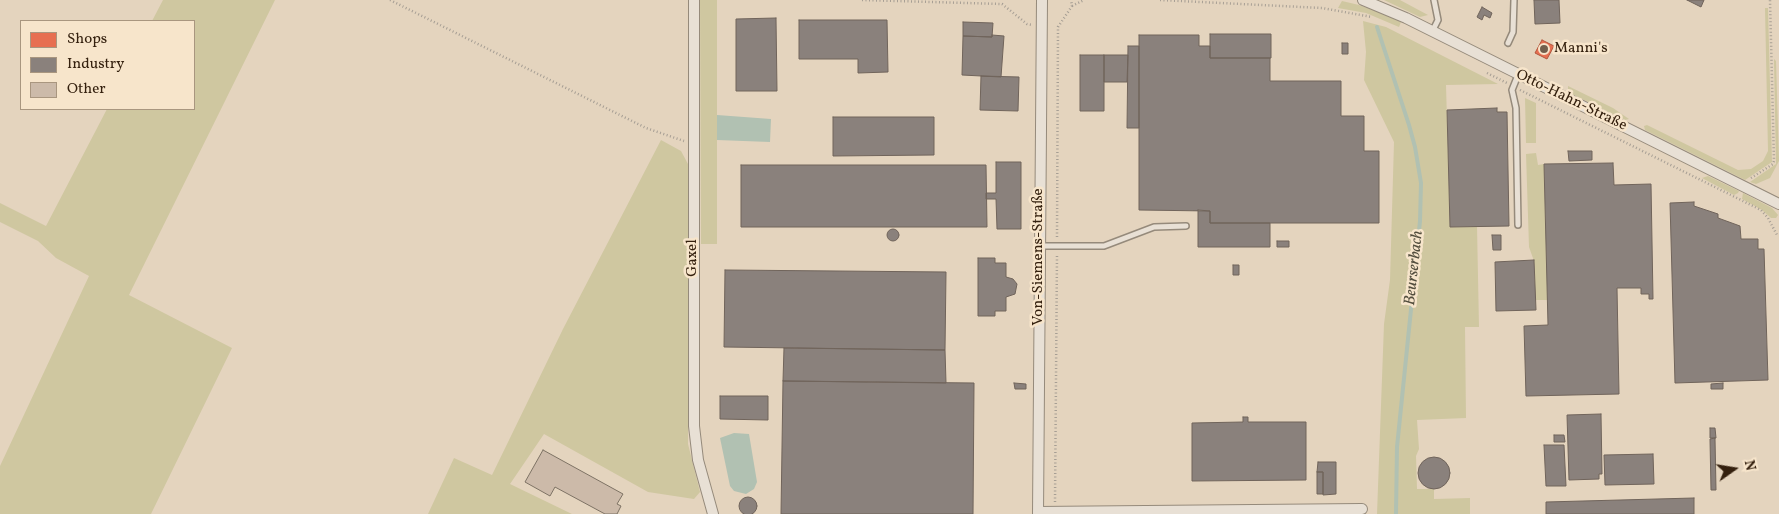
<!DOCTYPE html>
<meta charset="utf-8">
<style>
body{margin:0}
#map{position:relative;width:1779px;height:514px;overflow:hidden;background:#e4d4be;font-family:Vollkorn,serif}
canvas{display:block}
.legend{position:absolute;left:20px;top:20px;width:175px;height:90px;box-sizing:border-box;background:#f7e5cb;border:1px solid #a9967f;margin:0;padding:6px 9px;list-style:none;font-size:15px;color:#34200e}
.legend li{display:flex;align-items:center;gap:10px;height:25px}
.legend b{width:25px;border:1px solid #a9967f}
.north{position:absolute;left:1709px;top:444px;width:50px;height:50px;-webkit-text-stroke:4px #f7e5cb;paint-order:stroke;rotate:77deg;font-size:14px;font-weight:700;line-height:20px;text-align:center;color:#34200e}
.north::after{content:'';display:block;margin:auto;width:18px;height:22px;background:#34200e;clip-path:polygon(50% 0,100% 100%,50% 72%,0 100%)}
</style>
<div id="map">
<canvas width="1779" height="514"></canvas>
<ul class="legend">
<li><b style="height:14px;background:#e76f51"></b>Shops</li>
<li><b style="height:14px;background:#8a817c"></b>Industry</li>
<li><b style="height:14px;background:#ccbaa9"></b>Other</li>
</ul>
<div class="north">N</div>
</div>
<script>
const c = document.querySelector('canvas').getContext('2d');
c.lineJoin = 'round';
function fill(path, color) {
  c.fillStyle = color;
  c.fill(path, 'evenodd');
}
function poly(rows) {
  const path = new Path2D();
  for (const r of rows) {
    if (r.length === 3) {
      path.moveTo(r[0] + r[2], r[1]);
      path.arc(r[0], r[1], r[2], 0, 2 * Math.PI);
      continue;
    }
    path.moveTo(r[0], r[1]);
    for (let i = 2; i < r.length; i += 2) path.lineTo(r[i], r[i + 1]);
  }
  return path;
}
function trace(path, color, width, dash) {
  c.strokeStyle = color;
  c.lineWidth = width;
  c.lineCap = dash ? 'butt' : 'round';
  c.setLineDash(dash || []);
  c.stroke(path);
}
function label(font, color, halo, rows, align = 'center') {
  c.font = font + ' Vollkorn,serif';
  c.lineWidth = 5;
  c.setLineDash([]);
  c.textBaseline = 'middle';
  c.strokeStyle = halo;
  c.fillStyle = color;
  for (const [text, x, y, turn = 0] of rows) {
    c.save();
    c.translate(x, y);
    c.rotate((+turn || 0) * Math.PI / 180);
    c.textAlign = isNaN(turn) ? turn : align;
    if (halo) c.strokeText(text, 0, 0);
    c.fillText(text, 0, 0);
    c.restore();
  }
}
fill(poly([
 [163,0,275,0,129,295,232,348,151,514,0,514,0,466,89,276,56,258,38,241,0,222,0,203,46,226,107,109,194,109,194,21,152,21],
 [700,0,717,0,717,244,701,244],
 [1384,0,1400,0,1428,15,1420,17],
 [1342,1,1359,5,1383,14,1401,22,1399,27,1366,13,1338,8],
 [1765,8,1768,8,1772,162,1745,180,1645,130,1644,126,1647,125,1738,170,1751,169,1763,161,1768,151],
 [1363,21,1386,27,1498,84,1446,85,1450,227,1477,226,1479,327,1465,327,1466,418,1417,420,1419,449,1416,456,1417,489,1434,489,1434,499,1470,498,1470,514,1377,514,1384,324,1390,280,1394,142,1364,80,1366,52],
 [1774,59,1776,61,1779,161,1770,178,1756,184,1750,182,1776,164],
 [1568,86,1613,108,1629,119,1625,120,1568,92],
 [1525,98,1536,103,1536,143,1526,143],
 [661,140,681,151,688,164,688,444,700,492,694,499,648,492,544,434,510,484,572,514,428,514,454,458,492,475,563,329],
 [1536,153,1538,165,1544,164,1548,300,1535,300,1534,261,1529,247,1526,154],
 [1708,176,1739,191,1738,193,1734,195,1702,178],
 [1743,193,1772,208,1778,215,1776,218,1771,218,1762,210,1742,199]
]), '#cfc7a0');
fill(poly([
 [717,115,771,119,770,142,717,140],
 [734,433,749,434,757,482,754,489,746,494,734,491,730,486,720,438]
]), '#b1c1b2');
const shops = poly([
 [1542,40,1554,46,1547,59,1535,53,1542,40]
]);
fill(shops, '#e76f51');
trace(shops, '#b1573d', 1);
const industry = poly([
 [1534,0,1559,0,1560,23,1535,24,1534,0],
 [1687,0,1704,0,1701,7,1687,0],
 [1482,7,1492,13,1490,18,1484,15,1482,20,1477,17,1482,7],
 [776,18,777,91,736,91,736,19,776,18],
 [799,20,887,20,888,72,858,73,858,59,799,59,799,20],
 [963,22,993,23,992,37,963,36,963,22],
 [1210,34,1271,34,1271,58,1210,58,1210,34],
 [992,35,1004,36,1001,77,962,75,963,36,992,37,992,35],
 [1139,35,1199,35,1199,46,1210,46,1210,58,1270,58,1270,81,1341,81,1341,116,1364,116,1364,151,1379,151,1379,223,1210,223,1210,211,1139,210,1139,35],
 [1342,43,1348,43,1348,54,1342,54,1342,43],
 [1128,46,1139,46,1139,128,1127,128,1128,46],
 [1080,55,1104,55,1104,111,1080,111,1080,55],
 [1104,55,1128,55,1127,82,1104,82,1104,55],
 [981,76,1019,77,1018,111,980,110,981,76],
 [1497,108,1497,112,1507,112,1509,226,1450,227,1447,110,1497,108],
 [833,117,934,117,934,155,833,156,833,117],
 [1568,151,1592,151,1592,160,1569,161,1568,151],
 [996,162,1021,162,1021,229,997,229,996,199,986,199,986,193,996,193,996,162],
 [1613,163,1614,185,1651,184,1653,299,1649,299,1649,294,1641,294,1641,288,1617,288,1619,394,1526,396,1524,326,1548,325,1544,164,1613,163],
 [741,165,986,165,987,227,741,227,741,165],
 [1694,202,1694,206,1718,214,1718,218,1740,226,1741,239,1758,239,1758,249,1764,249,1768,380,1675,383,1670,203,1694,202],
 [1198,210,1210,211,1210,223,1270,223,1270,247,1198,247,1198,210],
 [893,235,6],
 [1492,235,1501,235,1501,250,1493,250,1492,235],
 [1277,241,1289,241,1289,247,1277,247,1277,241],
 [978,258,995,258,995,263,1006,263,1006,277,1013,279,1017,284,1015,294,1006,297,1006,311,995,311,995,316,978,316,978,258],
 [1534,260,1536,310,1496,311,1495,262,1534,260],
 [1233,265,1239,265,1239,275,1233,275,1233,265],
 [725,270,946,272,945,350,724,347,725,270],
 [784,348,945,350,946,383,783,381,784,348],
 [783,381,974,383,973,514,781,514,783,381],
 [1014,383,1026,384,1026,389,1015,389,1014,383],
 [1723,383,1723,389,1711,389,1711,384,1723,383],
 [720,396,768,396,768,420,720,419,720,396],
 [1601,414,1602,474,1599,474,1599,479,1569,480,1567,415,1601,414],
 [1243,417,1248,417,1248,422,1306,422,1306,480,1192,481,1192,423,1243,422,1243,417],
 [1710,428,1715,428,1716,438,1710,438,1710,428],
 [1554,435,1564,435,1565,442,1554,442,1554,435],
 [1715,438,1716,490,1711,490,1710,439,1715,438],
 [1544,445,1564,445,1566,486,1546,486,1544,445],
 [1653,454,1654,484,1605,485,1604,455,1653,454],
 [1434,473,16],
 [1318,462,1336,462,1336,494,1323,495,1323,472,1317,472,1318,462],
 [1317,472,1323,472,1323,494,1317,494,1317,472],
 [748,506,9],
 [1694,498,1694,514,1546,514,1546,502,1694,498]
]);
fill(industry, '#8a817c');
trace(industry, '#70645b', 1);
trace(poly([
 [1377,27,1409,125,1415,147,1421,183,1420,221,1397,447,1396,514]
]), '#b1c1b2', 4);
const building = poly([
 [543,450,623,494,617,504,621,506,617,514,605,514,555,487,550,496,525,482,543,450]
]);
fill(building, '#ccbaa9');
trace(building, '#7d7264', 1);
const lane = poly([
 [1432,32,1438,20,1434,0],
 [1508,43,1513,32,1514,0],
 [1518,75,1512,90,1516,108,1518,225],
 [1040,246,1104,246,1154,227,1186,226]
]);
const street = poly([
 [694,0,694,426,698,460,713,514],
 [1363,0,1406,18,1779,204],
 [1038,512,1362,509],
 [1038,514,1042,0]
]);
trace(lane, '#958a7b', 8);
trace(street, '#958a7b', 12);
trace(poly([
 [390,0,646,128,684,141],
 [862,0,1002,4,1027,24,1032,25],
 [1160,0,1322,8,1372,17],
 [1072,6,1084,0],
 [1487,73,1507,83],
 [1520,90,1761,210,1768,218,1777,235],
 [1751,178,1773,164,1774,161,1770,0],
 [1057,237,1058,27,1072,6,1071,0],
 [1055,502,1057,255]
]), '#a69e94', 2.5, [1, 2.5]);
trace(lane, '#e8e0d5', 5);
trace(street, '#e8e0d5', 10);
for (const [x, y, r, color] of [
 [1544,49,5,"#725f4c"]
]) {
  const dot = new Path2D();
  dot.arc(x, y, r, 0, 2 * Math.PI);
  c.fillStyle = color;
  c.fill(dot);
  trace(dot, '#f7e5cb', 2);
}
label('15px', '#34200e', '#f7e5cb', [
 ["Manni's",1554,49]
], 'left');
label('15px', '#34200e', '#f7e5cb', [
 ["Otto-Hahn-Straße",1571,101,26],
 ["Von-Siemens-Straße",1039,257,-90],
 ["Gaxel",693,258,-90]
]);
label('italic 16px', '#534e3e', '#f7e5cb', [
 ["Beurserbach",1415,268,-84]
]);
</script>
